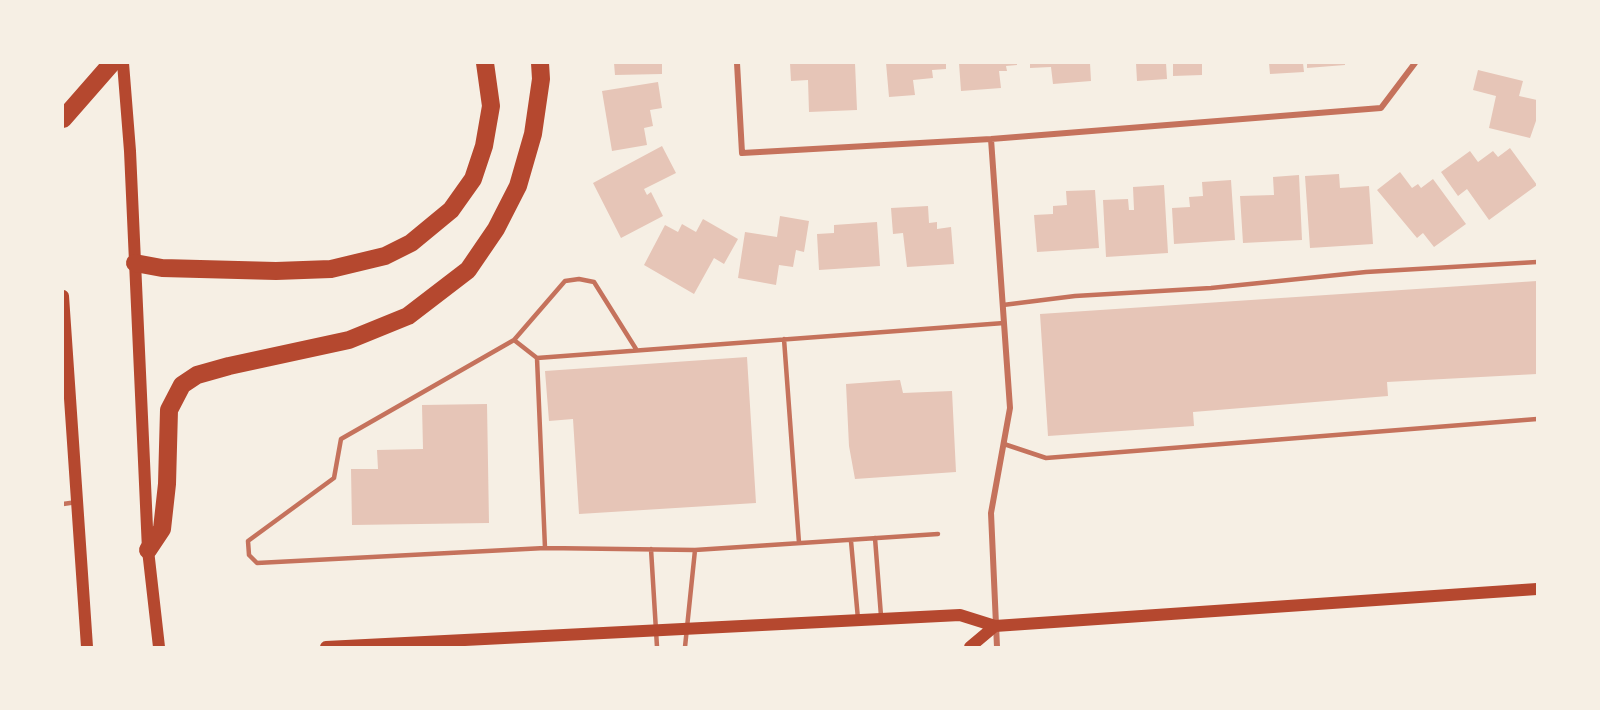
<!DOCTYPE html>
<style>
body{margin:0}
#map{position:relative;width:1600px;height:710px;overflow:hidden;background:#f6efe4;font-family:"Zilla Slab",serif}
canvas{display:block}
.frame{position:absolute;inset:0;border:64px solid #f6efe4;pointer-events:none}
</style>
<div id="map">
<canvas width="1600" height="710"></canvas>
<div class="frame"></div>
</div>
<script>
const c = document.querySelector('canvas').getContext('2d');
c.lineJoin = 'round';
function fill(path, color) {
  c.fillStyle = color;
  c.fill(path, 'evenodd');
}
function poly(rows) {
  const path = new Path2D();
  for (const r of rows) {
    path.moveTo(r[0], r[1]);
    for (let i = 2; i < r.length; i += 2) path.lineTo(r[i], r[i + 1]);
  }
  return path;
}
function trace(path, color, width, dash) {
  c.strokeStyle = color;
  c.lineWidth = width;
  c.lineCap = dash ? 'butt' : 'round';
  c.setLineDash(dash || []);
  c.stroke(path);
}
fill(poly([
 [614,63,662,63,662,74,615,75],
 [790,63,855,63,857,110,809,112,808,80,791,81],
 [886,63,946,63,946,69,932,70,933,78,913,80,915,95,889,97],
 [959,63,1017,63,1017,65,1006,66,1007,71,999,71,1001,88,961,91],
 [1030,63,1090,63,1091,81,1053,84,1051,67,1030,68],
 [1136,63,1166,63,1167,79,1137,81],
 [1173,63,1202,63,1202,75,1173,76],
 [1269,63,1303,63,1304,72,1270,74],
 [1307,63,1345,63,1345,65,1307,68],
 [1478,70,1523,81,1519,96,1537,100,1537,118,1530,138,1489,128,1496,96,1473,90],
 [658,82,662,108,650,110,653,126,644,128,647,145,612,151,602,91],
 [662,146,676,173,644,189,647,195,651,192,663,216,621,238,593,183],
 [1510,148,1537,185,1489,220,1467,189,1458,196,1441,172,1470,151,1478,162,1493,151,1498,157],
 [1400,172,1412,188,1418,184,1421,188,1433,179,1466,224,1434,247,1423,233,1417,238,1377,190],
 [1339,174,1340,188,1369,186,1373,244,1310,248,1305,176],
 [1299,175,1302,240,1243,243,1240,196,1274,195,1273,177],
 [1231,180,1235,240,1174,244,1172,208,1190,207,1189,197,1203,196,1202,182],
 [1164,185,1168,253,1106,257,1103,200,1128,199,1129,210,1134,210,1133,187],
 [1095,190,1099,248,1037,252,1034,215,1053,214,1053,206,1067,205,1066,191],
 [928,206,929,223,937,222,937,229,951,227,954,264,907,267,903,233,893,234,891,208],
 [780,216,809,221,804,252,796,250,793,267,779,265,776,285,738,278,745,232,777,237],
 [703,219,738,239,724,264,714,258,694,294,644,265,665,225,678,232,682,224,696,232],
 [877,222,880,266,819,270,817,234,834,233,834,225],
 [1537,281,1537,374,1387,382,1388,396,1193,412,1194,426,1048,436,1040,314],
 [747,357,756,503,579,514,573,419,549,421,545,371],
 [900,380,903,393,952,391,956,472,855,479,849,446,846,384],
 [487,404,489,523,352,525,351,469,378,469,377,450,423,449,422,405]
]), '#e6c5b7');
trace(poly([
 [1003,305,1075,296,1211,288,1366,272,1537,262],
 [784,339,799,543],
 [514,340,537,358,545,548],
 [636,349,594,282,579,279,565,281,514,340,341,439,334,478,248,541,249,555,257,563,545,548,695,550,938,534],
 [537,358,1004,323],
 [1004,444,1046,458,1537,419],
 [63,504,77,502],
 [875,538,881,616],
 [851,541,858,619],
 [651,549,657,647],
 [685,647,695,550]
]), '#c5725c', 4.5);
trace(poly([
 [737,63,742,153,991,139,1381,108,1415,63],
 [991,139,1010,408,991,513,997,647]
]), '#c5725c', 6);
trace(poly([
 [123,63,130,151,148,550,159,647],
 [63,296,87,647],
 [326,647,960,615,995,626,1537,589],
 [970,647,995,626]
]), '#b5482f', 12);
trace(poly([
 [63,119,112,63],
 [135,263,162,268,276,271,331,269,385,256,411,243,451,210,473,179,484,146,491,106,485,63],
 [148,550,162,529,167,484,169,410,182,385,197,375,229,366,349,340,408,316,468,270,496,229,518,186,533,134,541,79,540,63]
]), '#b5482f', 18);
</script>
